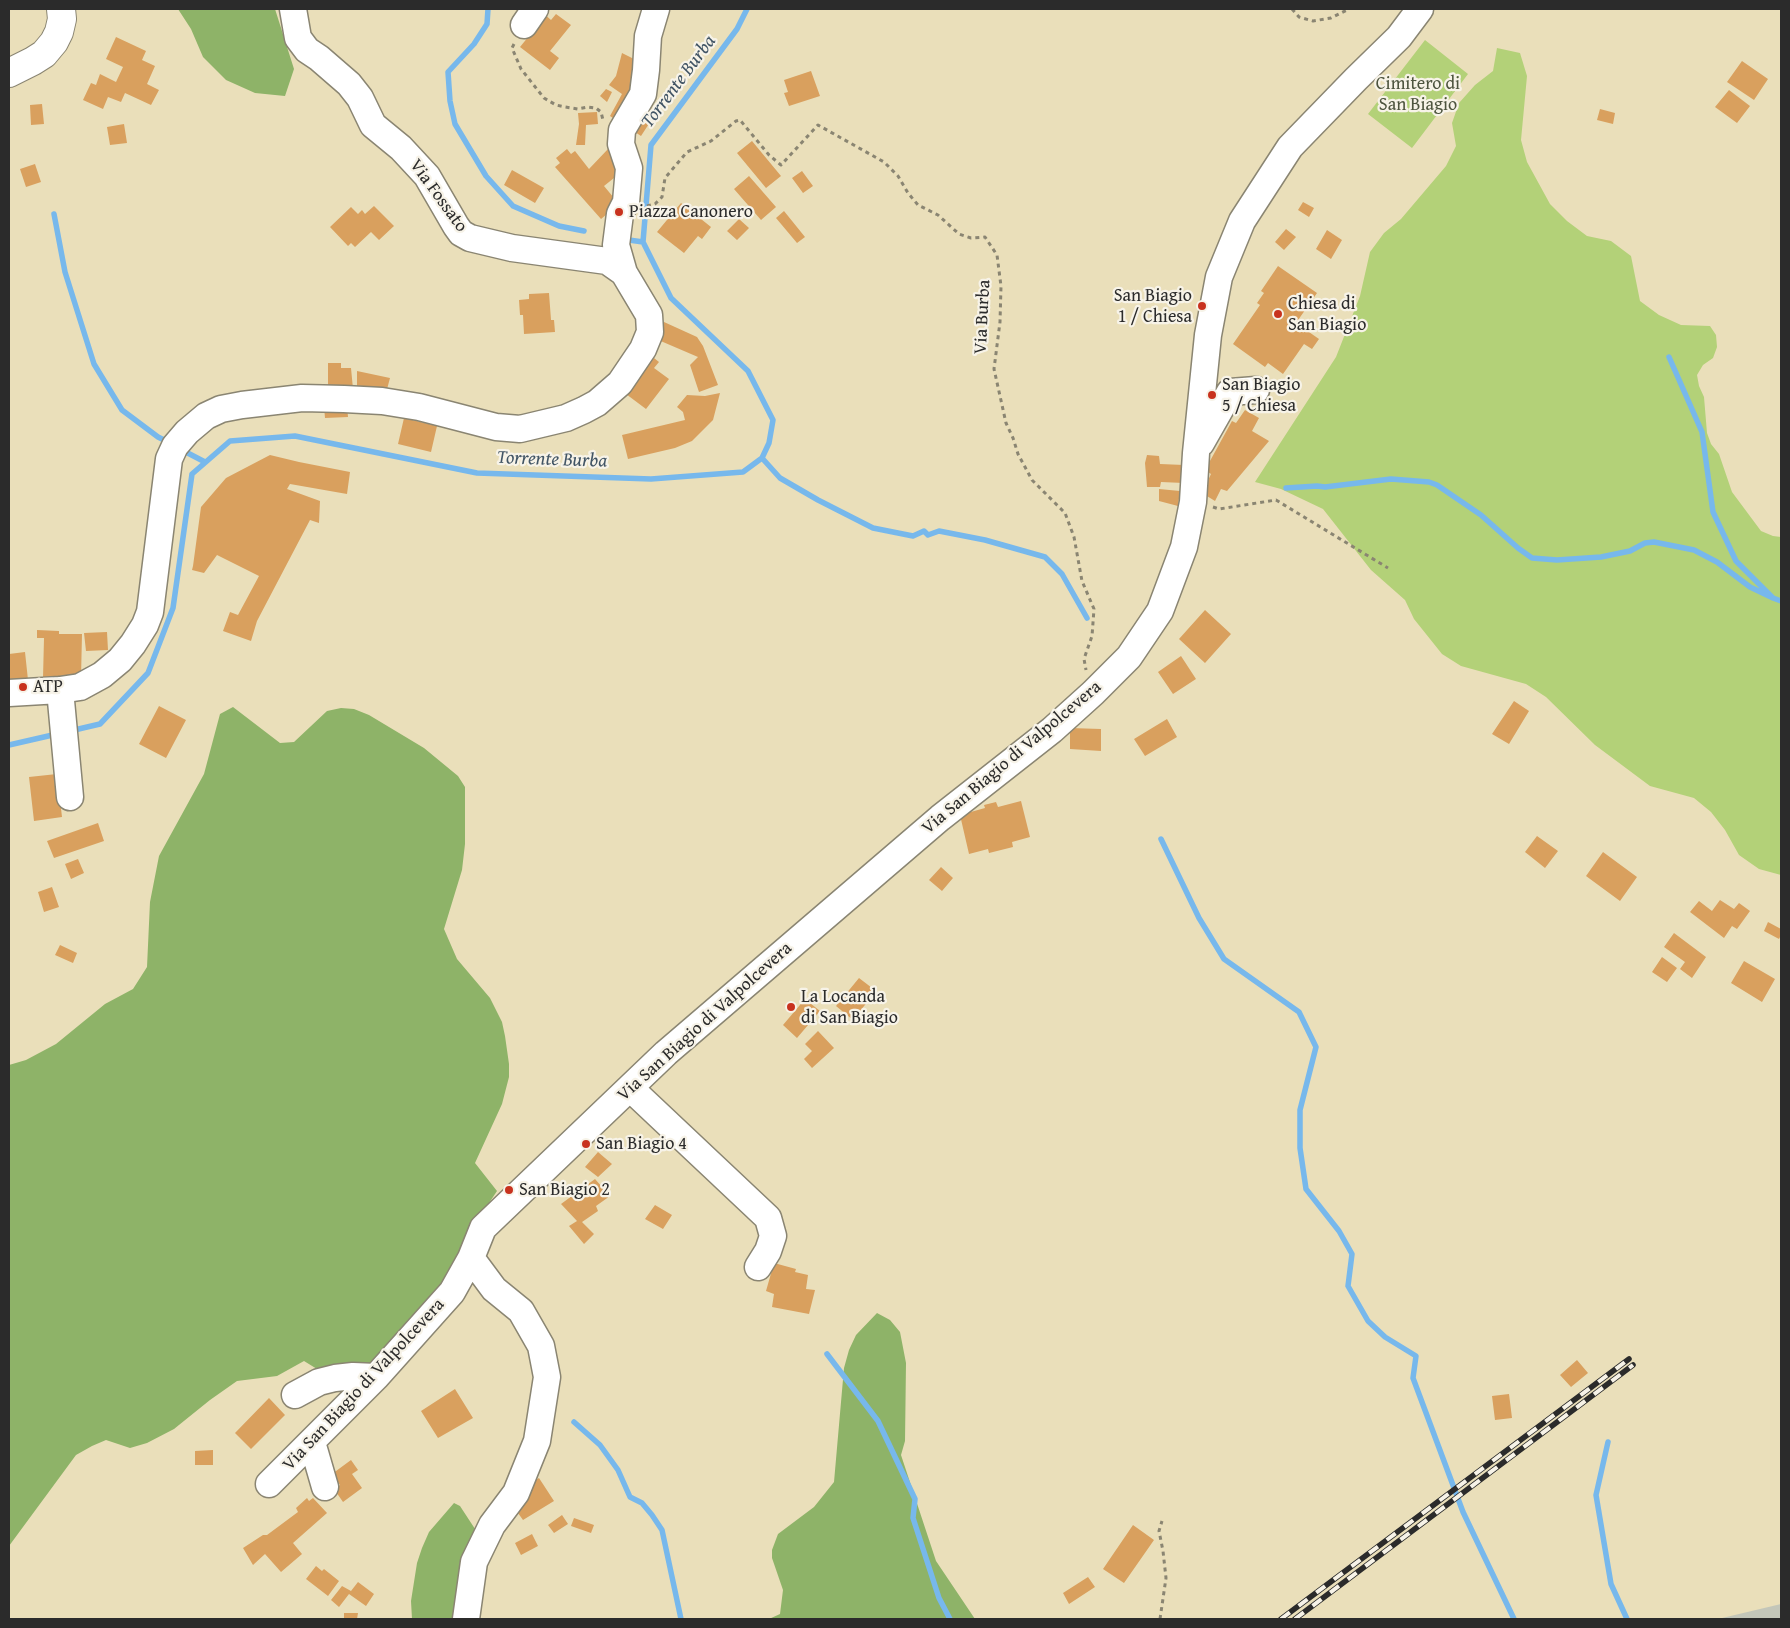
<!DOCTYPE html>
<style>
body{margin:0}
#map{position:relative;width:1790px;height:1628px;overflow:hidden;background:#eadfba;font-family:"Gentium Book Plus",serif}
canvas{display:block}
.frame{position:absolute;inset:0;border:10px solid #2b2b2b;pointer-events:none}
</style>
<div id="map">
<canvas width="1790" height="1628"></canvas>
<div class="frame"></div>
</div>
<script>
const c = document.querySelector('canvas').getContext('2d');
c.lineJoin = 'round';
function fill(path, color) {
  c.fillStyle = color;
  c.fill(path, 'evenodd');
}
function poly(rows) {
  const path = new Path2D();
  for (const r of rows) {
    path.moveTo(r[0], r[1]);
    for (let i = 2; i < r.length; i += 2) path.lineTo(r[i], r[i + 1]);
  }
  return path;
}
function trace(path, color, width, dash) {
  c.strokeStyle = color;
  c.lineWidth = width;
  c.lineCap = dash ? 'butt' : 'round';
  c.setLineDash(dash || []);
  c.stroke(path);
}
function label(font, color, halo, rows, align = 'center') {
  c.font = font + ' "Gentium Book Plus",serif';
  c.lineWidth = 4.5;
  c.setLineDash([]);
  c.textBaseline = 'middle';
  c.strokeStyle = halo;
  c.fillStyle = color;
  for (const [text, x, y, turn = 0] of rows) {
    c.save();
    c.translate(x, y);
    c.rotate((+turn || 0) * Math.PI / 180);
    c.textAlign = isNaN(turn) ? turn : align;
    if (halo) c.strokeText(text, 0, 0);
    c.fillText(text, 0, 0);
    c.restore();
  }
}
fill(poly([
 [1781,1604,1781,1619,1718,1619]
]), '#c3c6b9');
fill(poly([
 [1425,40,1468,74,1412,148,1368,114],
 [1497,48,1520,53,1527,76,1521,140,1527,162,1550,204,1567,221,1587,236,1611,241,1631,256,1640,301,1659,315,1681,325,1710,326,1716,335,1717,347,1713,358,1703,365,1697,375,1699,386,1704,397,1707,433,1711,444,1719,454,1732,492,1761,531,1773,536,1781,537,1781,875,1759,869,1739,855,1725,830,1711,812,1694,798,1650,786,1595,745,1546,697,1526,684,1461,666,1442,654,1414,619,1405,600,1371,570,1323,509,1281,489,1255,482,1336,357,1360,296,1370,252,1384,233,1401,219,1446,166,1456,146,1452,123,1459,103,1475,85,1493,71]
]), '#b3d178');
fill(poly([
 [178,9,275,9,294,69,285,96,255,93,226,80,203,57,191,29],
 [233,707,280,743,294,742,327,711,341,708,354,709,369,715,424,748,458,776,465,787,465,844,462,870,444,929,457,959,490,998,502,1022,505,1036,509,1064,509,1077,502,1104,475,1163,497,1191,467,1236,462,1264,392,1361,330,1377,304,1361,277,1376,237,1381,210,1400,174,1429,147,1443,130,1448,106,1440,92,1446,76,1455,9,1546,9,1065,26,1060,56,1044,105,1004,133,989,147,967,150,902,159,856,204,774,220,714],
 [877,1313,890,1320,900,1332,906,1363,905,1441,901,1455,936,1561,975,1619,769,1619,780,1614,783,1590,772,1558,772,1550,778,1534,814,1507,834,1482,844,1368,849,1350,856,1335],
 [454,1503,460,1506,477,1532,458,1619,412,1619,411,1601,417,1563,422,1548,429,1532]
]), '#8eb368');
trace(poly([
 [488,9,487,24,474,44,448,72,450,101,455,124,486,176,513,206,559,226,584,231],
 [54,214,65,272,94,364,122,410,158,437,170,443],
 [629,240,643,242],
 [1669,357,1702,432,1713,512,1736,561,1773,598,1781,601],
 [180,449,205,462],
 [762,458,780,478,818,500,873,528,913,536,924,531,928,535,939,531,985,540,1045,557,1062,574,1087,618],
 [1286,488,1317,486,1325,487,1391,479,1429,482,1437,485,1481,515,1518,548,1532,558,1557,560,1601,557,1630,551,1645,543,1654,542,1694,550,1717,562,1750,587,1773,598],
 [70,731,100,724,148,673,173,608,192,474,230,441,295,436,477,473,651,479,743,472,762,458,769,443,773,420,748,371,671,298,643,242,651,145,737,29,747,9],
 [9,745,57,734],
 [1161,839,1199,918,1224,959,1299,1012,1316,1047,1300,1110,1300,1148,1306,1189,1339,1231,1352,1254,1348,1286,1368,1321,1385,1337,1416,1356,1413,1378,1463,1512,1514,1619],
 [827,1354,878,1421,915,1499,913,1518,939,1598,950,1619],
 [574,1422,600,1445,618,1470,630,1497,642,1503,652,1515,662,1530,681,1619],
 [1608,1442,1596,1495,1611,1584,1627,1619]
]), '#77b8ec', 5.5);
fill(poly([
 [542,12,551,20,556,14,571,25,550,51,559,58,550,70,520,47,533,31],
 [116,37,146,51,142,60,155,66,147,84,159,90,151,105,125,93,121,102,108,97,103,109,83,100,91,83,96,85,100,74,116,82,123,67,106,59],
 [622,53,634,59,635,87,619,122,610,116,622,94,609,85,616,76],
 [1742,61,1768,79,1754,100,1727,82],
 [811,71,820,96,789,106,784,93,788,92,784,80],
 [606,89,612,92,607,102,600,96],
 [1729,90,1750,106,1737,123,1715,107],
 [42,104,44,124,31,125,30,105],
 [646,108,653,112,652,114,654,116,641,136,632,130],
 [1600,109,1615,113,1613,124,1597,120],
 [597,112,598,124,586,125,585,145,576,145,579,124,578,113],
 [124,124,127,143,110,145,107,127],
 [752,141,781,176,766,188,737,153],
 [567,149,571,154,575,151,589,169,608,149,624,170,604,186,619,204,601,219,555,167,560,163,556,158],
 [35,164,41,182,26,187,20,169],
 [512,170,544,188,535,203,504,185],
 [802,171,813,186,803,193,792,178],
 [749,176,776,207,761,220,734,189],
 [1303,202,1314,208,1309,217,1298,210],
 [681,203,711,227,702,239,698,236,684,253,657,232],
 [374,206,394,226,379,240,371,232,355,247,351,243,348,246,330,227,351,207,358,214,362,210,365,214],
 [784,211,805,237,797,243,776,218],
 [739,219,749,228,737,240,727,231],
 [1286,229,1296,237,1284,250,1275,242],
 [1327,230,1342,240,1331,259,1316,249],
 [1278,266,1317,293,1296,323,1319,339,1312,349,1304,344,1283,374,1268,363,1265,367,1233,344,1260,305,1257,303,1264,293,1261,291],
 [549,293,551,320,554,320,555,332,524,334,523,315,520,315,519,300,529,299,529,294],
 [664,322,697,337,703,346,718,385,699,392,690,365,698,357,656,339],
 [654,358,659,362,654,368,669,379,646,409,626,394],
 [328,363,341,363,341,368,351,368,353,389,328,389],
 [357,371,390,378,386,393,357,391],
 [720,393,713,420,692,441,675,448,628,459,622,435,685,420,683,412,677,407,687,395,705,396],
 [347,405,348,417,325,418,324,406],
 [1245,410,1259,418,1252,431,1269,441,1227,491,1221,489,1215,501,1202,493,1211,474,1205,470,1232,421,1236,423],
 [404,418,437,426,431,452,398,444],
 [270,455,299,462,350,472,347,494,290,484,287,489,320,501,319,523,310,520,257,621,251,641,223,631,230,612,238,615,259,576,217,555,204,573,192,570,193,566,201,507,226,478],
 [1147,455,1159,456,1160,464,1184,465,1184,483,1161,482,1160,487,1147,487,1145,463],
 [1159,489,1180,491,1178,506,1159,501],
 [1205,610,1231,634,1205,663,1179,639],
 [37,630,59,631,59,634,82,634,81,678,43,678,44,638,37,638],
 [107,632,108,650,86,651,84,633],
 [25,652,28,680,9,682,9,654],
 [1181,656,1196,679,1173,694,1158,672],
 [1514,701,1529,711,1509,744,1492,734],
 [159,706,186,720,166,758,139,744],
 [1167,719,1177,737,1145,756,1134,739],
 [1070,728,1101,729,1101,751,1070,749],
 [57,774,62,817,34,821,29,777],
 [1021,801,1030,837,1012,842,1013,847,989,853,988,849,969,854,960,815,985,808,984,805,996,802,998,807],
 [98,823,104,841,54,858,47,841],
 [1537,836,1558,851,1545,868,1525,852],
 [1603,852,1637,877,1620,901,1586,876],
 [78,859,84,873,71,879,65,864],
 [941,867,953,878,942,891,929,880],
 [52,887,59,907,44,912,38,892],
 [1720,900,1734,909,1739,903,1750,911,1737,929,1732,926,1724,938,1690,912,1699,901,1712,911],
 [1768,922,1781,929,1781,935,1779,939,1764,931],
 [1674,933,1706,957,1692,978,1680,969,1685,962,1664,947],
 [60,945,77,953,73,963,55,955],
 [1662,957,1677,968,1667,982,1652,972],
 [1744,961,1775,979,1762,1002,1731,983],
 [859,978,876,991,853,1020,836,1006],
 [805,999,820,1011,797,1038,783,1025],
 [818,1031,834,1048,812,1068,804,1059,812,1051,805,1044],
 [598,1152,612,1164,598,1177,585,1167],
 [595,1179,610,1196,596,1206,598,1211,582,1222,594,1234,584,1244,569,1226,577,1221,561,1204],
 [655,1205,672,1215,663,1229,645,1219],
 [774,1263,796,1269,795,1272,808,1275,806,1289,815,1290,809,1314,772,1307,774,1294,766,1291],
 [1577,1360,1588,1373,1571,1387,1560,1375],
 [455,1389,473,1418,438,1438,421,1411],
 [1509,1394,1512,1418,1495,1420,1492,1396],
 [269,1398,285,1415,251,1449,235,1433],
 [213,1450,213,1465,195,1465,195,1451],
 [351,1460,358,1470,352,1474,362,1488,343,1502,334,1489,340,1485,332,1474],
 [539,1478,554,1501,523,1520,513,1506,530,1496,524,1487],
 [307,1498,309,1501,313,1498,327,1513,293,1543,302,1554,281,1572,265,1554,253,1565,243,1548,263,1535,267,1535,298,1512,296,1508],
 [562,1515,568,1524,554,1533,548,1525],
 [574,1518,594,1525,591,1533,571,1526],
 [1133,1525,1154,1540,1124,1583,1103,1569],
 [532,1534,538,1546,521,1555,515,1543],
 [316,1566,322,1571,324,1569,339,1581,328,1596,306,1579],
 [1088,1577,1095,1587,1069,1604,1063,1593],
 [358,1582,374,1594,366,1606,349,1594,339,1607,331,1600,342,1586,351,1591],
 [344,1613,358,1613,357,1619,344,1619]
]), '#d9a05e');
const minor = poly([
 [293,9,298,38,307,50,319,58,349,84,360,98,373,125,401,148,427,176,456,226,461,233,470,238,512,248,607,261,624,273],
 [524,25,535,9],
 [1201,443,1230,392,1256,390],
 [60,690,70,797],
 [9,693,60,690,80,687,102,675,120,660,133,644,145,625,150,612,169,459,175,446,187,432,206,416,221,409,242,405,302,398,344,399,382,401,419,407,496,427,520,429,566,418,584,410,597,403,620,383,643,349,650,332,649,315,624,273,616,245,620,214,626,202,629,168,621,144,622,130,643,94,646,70,648,36,656,9],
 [630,1088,768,1218,773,1236,768,1251,758,1267],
 [295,1395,319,1382,335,1378,353,1376,376,1377],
 [312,1442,325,1487],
 [269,1484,376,1377,452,1292,471,1258],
 [466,1619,474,1562,492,1525,516,1493,537,1441,547,1377,541,1346,521,1311,494,1289,471,1258,483,1228,666,1053,940,818,1052,730,1093,693,1129,657,1160,611,1184,547,1193,502,1196,453,1208,335,1219,277,1242,221,1290,147,1356,79,1399,37,1420,9]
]);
const major = poly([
 [9,73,33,61,44,54,54,42,59,32,62,19,61,9]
]);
trace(minor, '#8a8572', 29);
trace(major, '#8a8572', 30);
trace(poly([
 [1292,9,1299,17,1313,21,1331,18,1349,9],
 [514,44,512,48,521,69,544,98,556,105,565,107,578,109,588,107,596,108,601,112,603,120],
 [647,206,655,204,662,197,665,178,687,152,711,141,736,121,740,120,769,155,781,165,818,125,884,162,898,176,908,193,918,205,938,215,959,234,971,238,985,237,997,255,1001,286,1000,322,994,369,1006,423,1013,438,1018,454,1032,480,1065,513,1074,537,1082,581,1094,609,1092,636,1084,659,1086,670],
 [1213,507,1219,509,1276,500,1388,568],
 [1160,1619,1166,1578,1163,1551,1159,1531,1162,1521]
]), '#8a8572', 3, [4, 4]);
trace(minor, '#fff', 26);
trace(major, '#fff', 28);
const rail = poly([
 [1281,1619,1629,1359],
 [1295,1619,1633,1365]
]);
trace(rail, '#2b2b2b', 5.5);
trace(rail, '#f7f3e8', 4, [11]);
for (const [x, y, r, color] of [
 [619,212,5,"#c8321e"],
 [1202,306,5,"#c8321e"],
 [1278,314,5,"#c8321e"],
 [1212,395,5,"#c8321e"],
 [23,687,5,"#c8321e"],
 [791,1007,5,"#c8321e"],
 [586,1144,5,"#c8321e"],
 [509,1190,5,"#c8321e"]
]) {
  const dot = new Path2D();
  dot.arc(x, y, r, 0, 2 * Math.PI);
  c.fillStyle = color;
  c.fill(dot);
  trace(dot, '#f7f3e8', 2);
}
label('18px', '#4d543e', '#f7f3e8', [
 ["Cimitero di",1418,84],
 ["San Biagio",1418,105]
]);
label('18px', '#2b2b2b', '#f7f3e8', [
 ["Via Fossato",438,196,54],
 ["Via Burba",983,317,-87],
 ["Via San Biagio di Valpolcevera",1012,758,-40],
 ["Via San Biagio di Valpolcevera",705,1022,-42],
 ["Via San Biagio di Valpolcevera",364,1385,-47]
]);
label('18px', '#2b2b2b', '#f7f3e8', [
 ["Piazza Canonero",629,212],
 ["San Biagio",1192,296,"right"],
 ["1 / Chiesa",1192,317,"right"],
 ["Chiesa di",1288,304],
 ["San Biagio",1288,325],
 ["San Biagio",1222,385],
 ["5 / Chiesa",1222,406],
 ["ATP",33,687],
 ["La Locanda",801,997],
 ["di San Biagio",801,1018],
 ["San Biagio 4",596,1144],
 ["San Biagio 2",519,1190]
], 'left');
label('italic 19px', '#425565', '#f7f3e8', [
 ["Torrente Burba",679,82,-53],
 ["Torrente Burba",552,460,2]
]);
</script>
